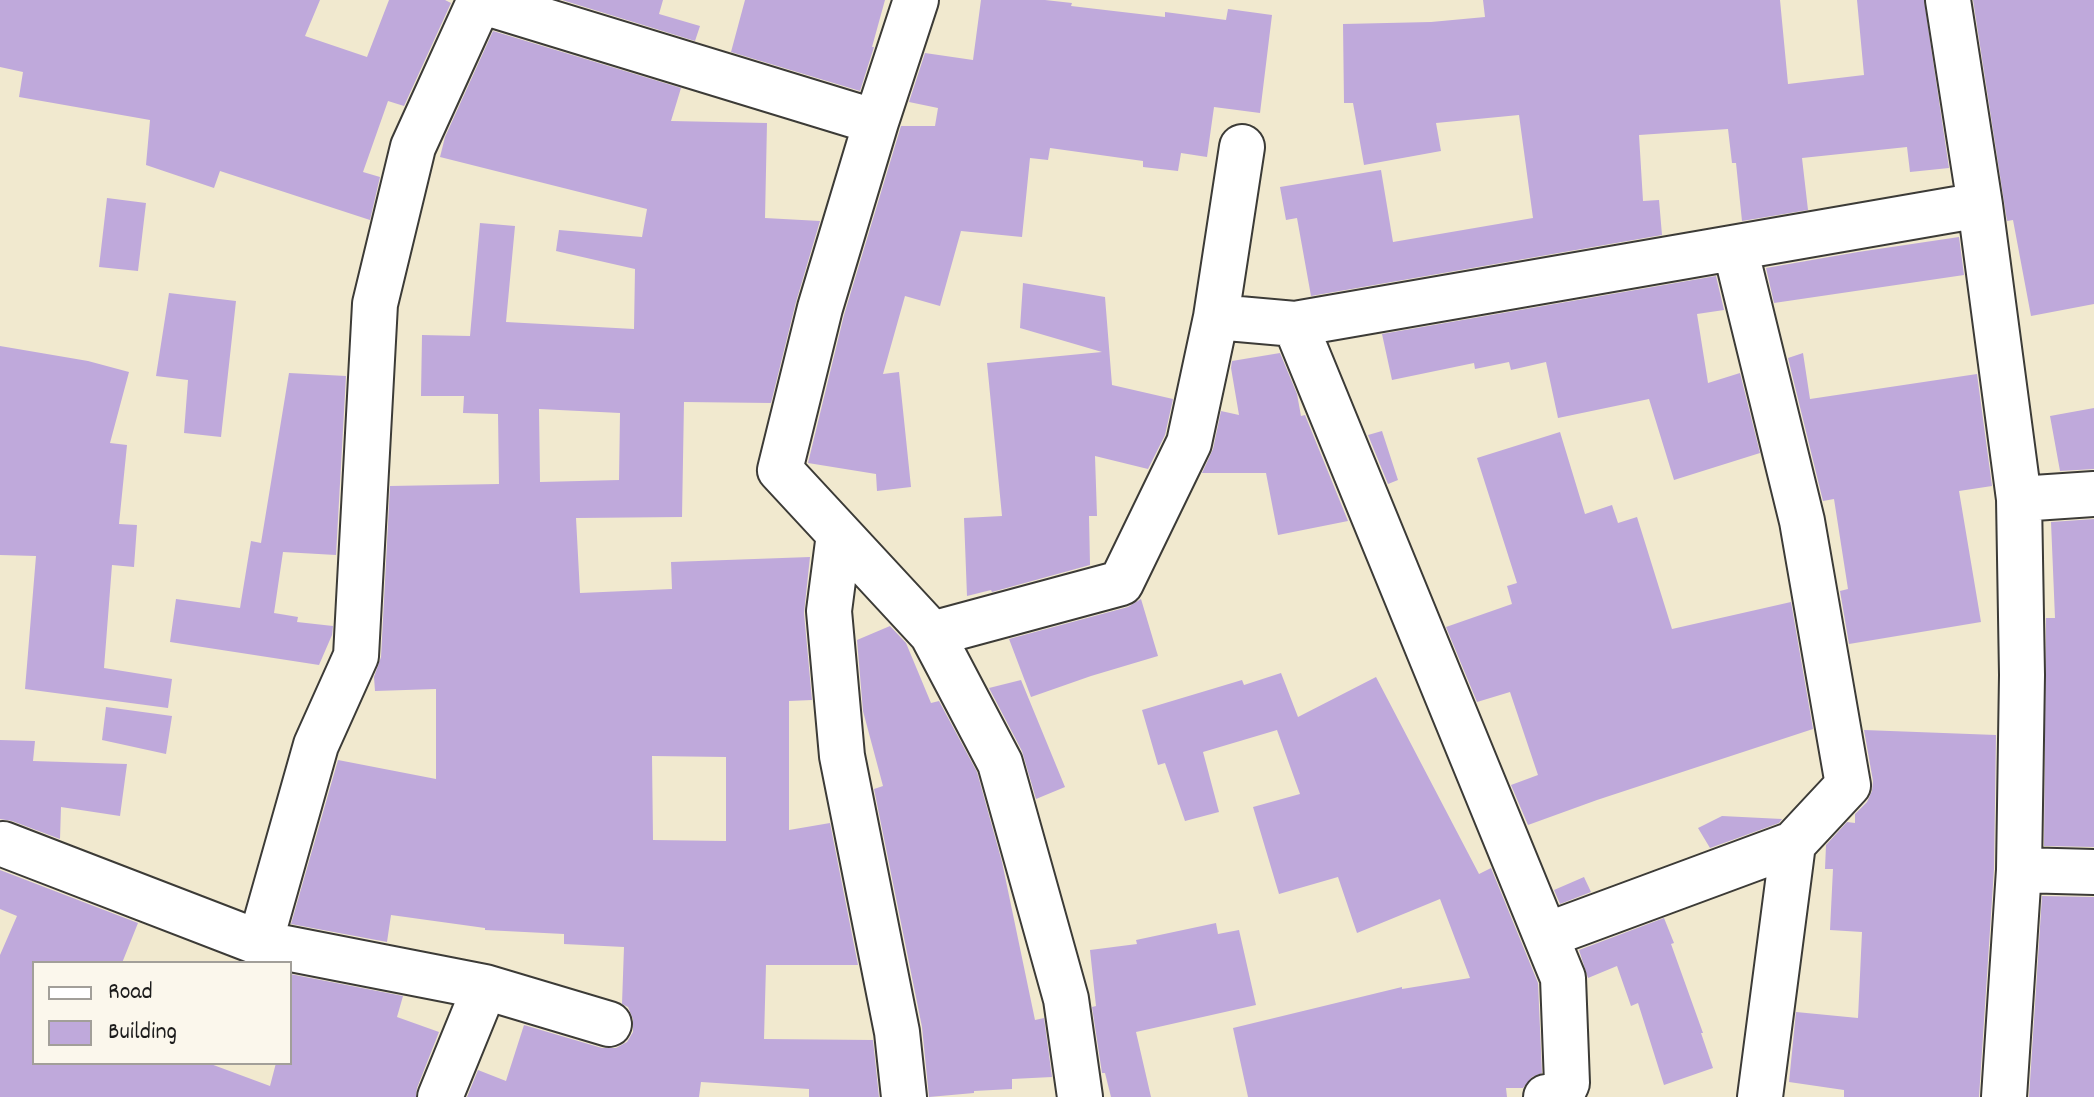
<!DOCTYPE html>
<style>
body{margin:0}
#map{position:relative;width:2094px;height:1097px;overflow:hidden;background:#f1e9cf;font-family:Dekko,sans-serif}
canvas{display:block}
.legend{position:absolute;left:32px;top:961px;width:260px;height:104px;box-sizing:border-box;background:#fbf7ec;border:2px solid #a29f99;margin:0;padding:10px 14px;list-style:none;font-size:24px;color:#1c1c1c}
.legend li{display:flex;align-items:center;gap:16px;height:40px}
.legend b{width:40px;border:2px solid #a29f99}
</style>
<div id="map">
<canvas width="2094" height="1097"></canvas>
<ul class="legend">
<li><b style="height:10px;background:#fff"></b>Road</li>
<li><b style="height:22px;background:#bfa9db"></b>Building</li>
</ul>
</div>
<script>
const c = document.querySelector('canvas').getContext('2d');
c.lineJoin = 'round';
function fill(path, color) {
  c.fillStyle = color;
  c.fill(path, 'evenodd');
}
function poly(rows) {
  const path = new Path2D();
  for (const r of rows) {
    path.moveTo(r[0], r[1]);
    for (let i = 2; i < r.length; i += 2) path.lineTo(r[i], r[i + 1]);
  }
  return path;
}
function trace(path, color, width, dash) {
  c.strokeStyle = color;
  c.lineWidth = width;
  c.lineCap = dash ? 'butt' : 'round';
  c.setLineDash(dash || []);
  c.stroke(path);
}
fill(poly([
 [0,0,320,0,305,36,367,57,389,0,445,0,451,3,404,106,388,101,363,172,380,177,370,220,220,171,214,188,146,165,150,120,19,97,23,72,0,67],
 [562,0,663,0,659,14,700,26,695,41],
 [745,0,885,0,872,47,874,47,860,91,731,52],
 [981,0,1045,0,1072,3,1071,6,1165,17,1165,12,1226,20,1228,9,1272,15,1260,113,1214,107,1207,157,1181,153,1178,171,1143,167,1143,161,1050,148,1048,160,1030,158,1022,237,961,231,940,306,905,296,883,374,899,372,911,487,877,491,876,474,808,463,844,315,901,126,935,126,938,108,909,102,925,53,973,60],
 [1483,0,1780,0,1788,84,1864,75,1857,0,1924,0,1949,168,1910,172,1907,147,1802,158,1808,210,1742,221,1736,163,1732,163,1728,129,1639,135,1643,201,1659,200,1662,235,1311,296,1297,218,1286,220,1280,187,1381,170,1393,242,1533,218,1519,115,1436,123,1441,151,1364,165,1353,103,1344,103,1343,24,1431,22,1485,17],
 [1973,0,2094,0,2094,304,2031,316,2013,220,2007,221],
 [493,31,681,88,671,121,767,123,765,218,820,221,796,302,771,403,684,402,682,517,576,518,580,593,672,589,671,562,810,557,804,613,812,700,789,701,789,830,830,823,858,965,766,965,764,1039,873,1040,879,1097,809,1097,809,1089,701,1082,699,1097,467,1097,478,1070,506,1081,524,1025,602,1048,616,1048,627,1042,633,1032,633,1019,628,1007,622,1004,624,947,564,944,564,934,485,930,485,928,391,915,387,942,291,924,338,760,436,779,436,689,375,691,374,677,381,657,390,486,499,484,498,414,463,413,464,396,421,396,422,335,470,336,480,223,515,226,506,322,634,329,635,269,556,251,559,230,642,237,647,209,440,157,445,137],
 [539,409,620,413,619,480,540,482],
 [652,756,726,757,726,841,653,840],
 [107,198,146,203,138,271,99,267],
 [1959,237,1964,275,1774,303,1766,268,1858,252],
 [1716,276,1724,310,1697,314,1708,383,1740,373,1760,453,1674,480,1649,399,1558,418,1546,362,1511,370,1509,362,1475,369,1474,363,1392,380,1382,334],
 [1023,283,1105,297,1112,385,1173,399,1165,435,1148,469,1095,456,1097,516,1089,516,1090,565,992,592,991,590,967,596,964,518,1002,516,987,363,1102,352,1020,328],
 [169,293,236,301,221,437,184,433,188,380,156,376],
 [0,346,88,361,129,372,110,443,127,445,119,524,137,525,134,567,112,565,104,668,172,679,168,708,25,689,36,556,0,555],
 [1280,353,1297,394,1301,416,1305,415,1348,521,1278,535,1266,473,1202,473,1213,449,1221,411,1239,415,1231,368,1232,361],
 [1803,353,1810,399,1977,374,1992,486,1959,491,1981,622,1849,644,1840,591,1848,589,1834,499,1823,501,1788,358],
 [289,373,346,376,336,555,283,552,274,613,298,617,297,622,333,626,332,635,319,665,170,642,176,599,240,608,251,541,261,543],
 [2094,408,2094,469,2060,471,2050,416],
 [1382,431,1398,480,1388,484,1368,435],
 [1560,432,1585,514,1612,505,1618,523,1637,517,1672,629,1791,602,1813,729,1597,800,1528,825,1511,785,1538,775,1510,692,1477,702,1446,627,1512,604,1507,586,1517,583,1477,458],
 [2094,519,2094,847,2044,846,2046,618,2055,618,2051,522],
 [1141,599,1158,656,1091,676,1031,697,1009,639,1128,607],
 [890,626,906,643,931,703,939,701,977,772,1002,862,1035,1020,1044,1018,1052,1077,1012,1079,1012,1089,974,1091,974,1093,929,1097,922,1027,874,789,883,786,863,711,857,640],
 [1281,673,1298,717,1376,677,1479,874,1491,868,1538,983,1542,1073,1532,1077,1523,1088,1506,1088,1507,1097,1248,1097,1233,1028,1402,987,1402,989,1470,978,1440,899,1357,933,1338,877,1279,894,1253,807,1300,794,1277,730,1203,752,1219,812,1185,821,1165,763,1158,765,1142,710,1242,680,1244,685],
 [1021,680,1065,787,1036,799,1022,751,989,688],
 [106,707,172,716,166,754,102,740],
 [1864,730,1996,735,1994,869,1979,1097,1844,1097,1844,1090,1789,1082,1796,1012,1858,1018,1862,932,1830,930,1833,869,1825,869,1826,845,1847,822,1855,823,1855,814,1867,802,1872,791,1873,781],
 [0,740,35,741,33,761,127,764,120,816,61,807,60,839,12,821,0,819],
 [1722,816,1782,819,1779,823,1710,848,1698,828],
 [0,870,138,923,122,963,34,963,34,1063,208,1063,270,1086,276,1063,290,1063,290,974,403,996,397,1017,439,1032,417,1088,416,1097,0,1097,0,955,17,916,0,909],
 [1584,877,1591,892,1560,904,1554,890],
 [2042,896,2094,897,2094,1097,2029,1097],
 [1664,918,1674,943,1671,944,1703,1033,1701,1033,1713,1068,1664,1085,1638,1003,1631,1006,1617,966,1588,978,1579,950],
 [1216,923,1218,934,1239,930,1256,1005,1136,1032,1151,1097,1111,1097,1105,1073,1102,1073,1092,1007,1096,1006,1090,950,1137,944,1136,940]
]), '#bfa9db');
const minor = poly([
 [916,0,876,122,820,308,780,470,932,634,1000,763,1066,999,1080,1097],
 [1948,0,1980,205,2019,499,2022,675,2019,870,2004,1097],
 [480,1,876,122],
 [1216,317,1295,324,1980,205],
 [1295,324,1563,978,1567,1083,1561,1096,1546,1097],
 [2019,499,2094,494],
 [839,534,829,611,842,756,897,1032,904,1097],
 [932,634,1121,583,1189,443,1216,317,1242,147],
 [3,844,260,943,485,987,609,1024],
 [2019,870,2094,872],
 [1547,935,1793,844,1848,785,1802,521,1735,248],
 [260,943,316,745,356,656,375,304,413,147,480,0],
 [440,1097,485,987],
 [1760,1097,1793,844]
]);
trace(minor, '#3c3b37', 48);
trace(minor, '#fff', 44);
</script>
